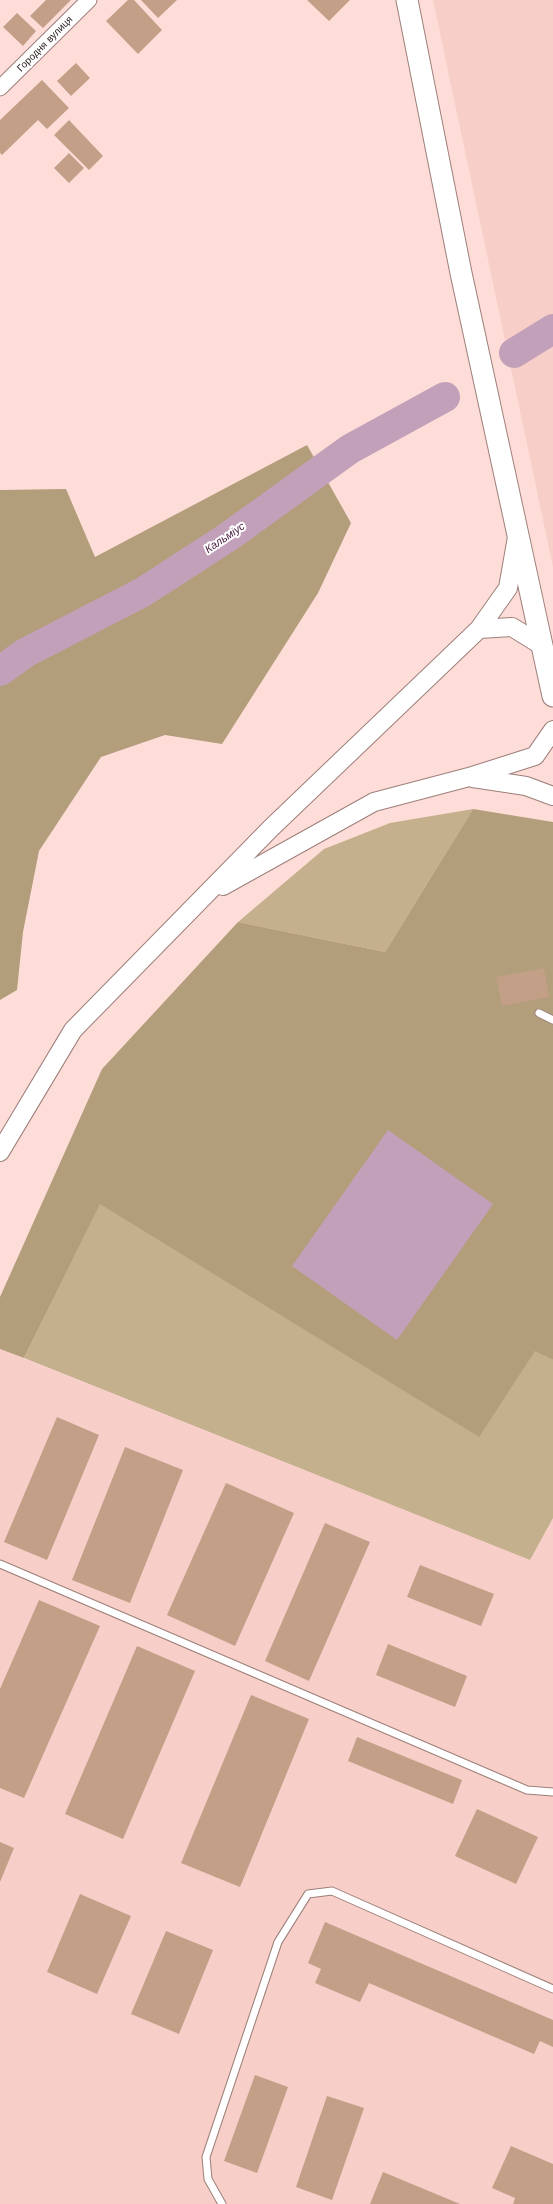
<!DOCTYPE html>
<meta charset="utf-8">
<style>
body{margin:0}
canvas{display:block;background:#feddd8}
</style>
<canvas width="553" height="2204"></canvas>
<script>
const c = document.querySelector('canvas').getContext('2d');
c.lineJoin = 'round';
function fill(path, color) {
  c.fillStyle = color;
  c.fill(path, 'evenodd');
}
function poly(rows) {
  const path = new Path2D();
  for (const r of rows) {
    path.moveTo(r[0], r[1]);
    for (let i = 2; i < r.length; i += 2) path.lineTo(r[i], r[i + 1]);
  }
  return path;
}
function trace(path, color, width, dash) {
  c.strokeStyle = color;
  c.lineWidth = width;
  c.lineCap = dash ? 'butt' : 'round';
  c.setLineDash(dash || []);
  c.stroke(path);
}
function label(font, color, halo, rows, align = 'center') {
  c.font = font + ' "Work Sans",sans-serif';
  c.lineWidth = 4;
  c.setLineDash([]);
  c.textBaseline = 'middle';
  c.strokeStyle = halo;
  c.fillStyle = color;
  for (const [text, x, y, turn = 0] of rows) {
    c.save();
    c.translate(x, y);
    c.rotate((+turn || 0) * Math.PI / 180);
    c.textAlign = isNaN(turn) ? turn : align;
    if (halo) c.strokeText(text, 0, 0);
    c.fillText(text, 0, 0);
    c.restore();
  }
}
fill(poly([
 [433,0,553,0,553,567],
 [0,1349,530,1560,553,1518,553,2204,0,2204]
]), '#f7cec8');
fill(poly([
 [473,809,385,952,238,922,324,849,390,823],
 [100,1203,478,1436,535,1350,553,1360,553,1518,530,1560,24,1358]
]), '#c4b08d');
fill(poly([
 [307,445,351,523,318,593,222,744,165,735,101,757,39,851,23,932,17,990,0,1000,0,490,66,489,95,557],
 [473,809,553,822,553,1360,535,1351,479,1437,100,1204,24,1358,0,1349,0,1297,102,1069,238,922,385,952]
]), '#b29e7b');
fill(poly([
 [388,1130,493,1204,397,1340,292,1266]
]), '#c3a0ba');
trace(poly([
 [514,353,553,329],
 [0,671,25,653,143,592,228,537,350,449,445,397]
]), '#c3a0ba', 30);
fill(poly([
 [46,0,71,0,43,28,30,16],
 [128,0,134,0,162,30,138,54,106,21],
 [141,0,177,0,158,18],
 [307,0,350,0,329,21],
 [17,13,36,31,23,46,3,27],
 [76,63,90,78,71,96,57,81],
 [42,80,69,108,47,129,38,120,2,155,0,153,0,120],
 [69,120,103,156,89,170,54,135],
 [69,153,84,168,69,183,54,168],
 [544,968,549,997,502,1006,496,977],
 [57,1417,99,1435,47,1560,4,1542],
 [125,1447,183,1470,130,1603,72,1580],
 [226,1483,294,1513,235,1646,167,1615],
 [325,1523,370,1542,309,1681,265,1661],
 [420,1565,494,1594,481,1626,407,1597],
 [39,1600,100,1626,24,1798,0,1788,0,1689],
 [388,1644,467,1676,455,1707,376,1675],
 [137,1646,195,1671,123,1839,65,1814],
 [251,1695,309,1719,240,1887,181,1863],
 [357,1737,462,1780,453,1804,348,1761],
 [477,1809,538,1837,516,1884,455,1856],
 [0,1842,14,1848,0,1882],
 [80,1894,131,1916,97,1994,47,1972],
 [325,1922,553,2020,553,2047,540,2041,534,2054,369,1983,360,2002,315,1983,321,1969,308,1963],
 [166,1931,213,1950,179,2034,131,2014],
 [255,2075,288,2087,257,2173,224,2161],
 [327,2096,364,2108,332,2200,296,2187],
 [511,2146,553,2164,553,2204,513,2204,515,2198,492,2188],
 [383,2172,460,2204,370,2204]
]), '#c39f87');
const service = poly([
 [539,1013,553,1020],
 [0,1564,527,1790,553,1792],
 [222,2204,208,2179,206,2157,278,1942,308,1894,332,1891,553,1989]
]);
const minor = poly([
 [0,88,89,0]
]);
const tertiary = poly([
 [479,629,512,627,541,645],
 [473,778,526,786,553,796],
 [223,886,374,802,469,777,535,756,553,730],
 [0,1152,73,1030,271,828,479,629,508,588,517,537]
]);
const secondary = poly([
 [407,0,461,273,553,696]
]);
trace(service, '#9d7f7a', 9);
trace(minor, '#9d7f7a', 17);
trace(tertiary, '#9d7f7a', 20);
trace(secondary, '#9d7f7a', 23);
trace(service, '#fff', 7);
trace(minor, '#fff', 15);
trace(tertiary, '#fff', 18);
trace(secondary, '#fff', 21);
label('10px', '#2d2120', '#fff', [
 ["Городня вулиця",45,44,-45]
]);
label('italic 11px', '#512447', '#fff', [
 ["Кальміус",225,538,-34]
]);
</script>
